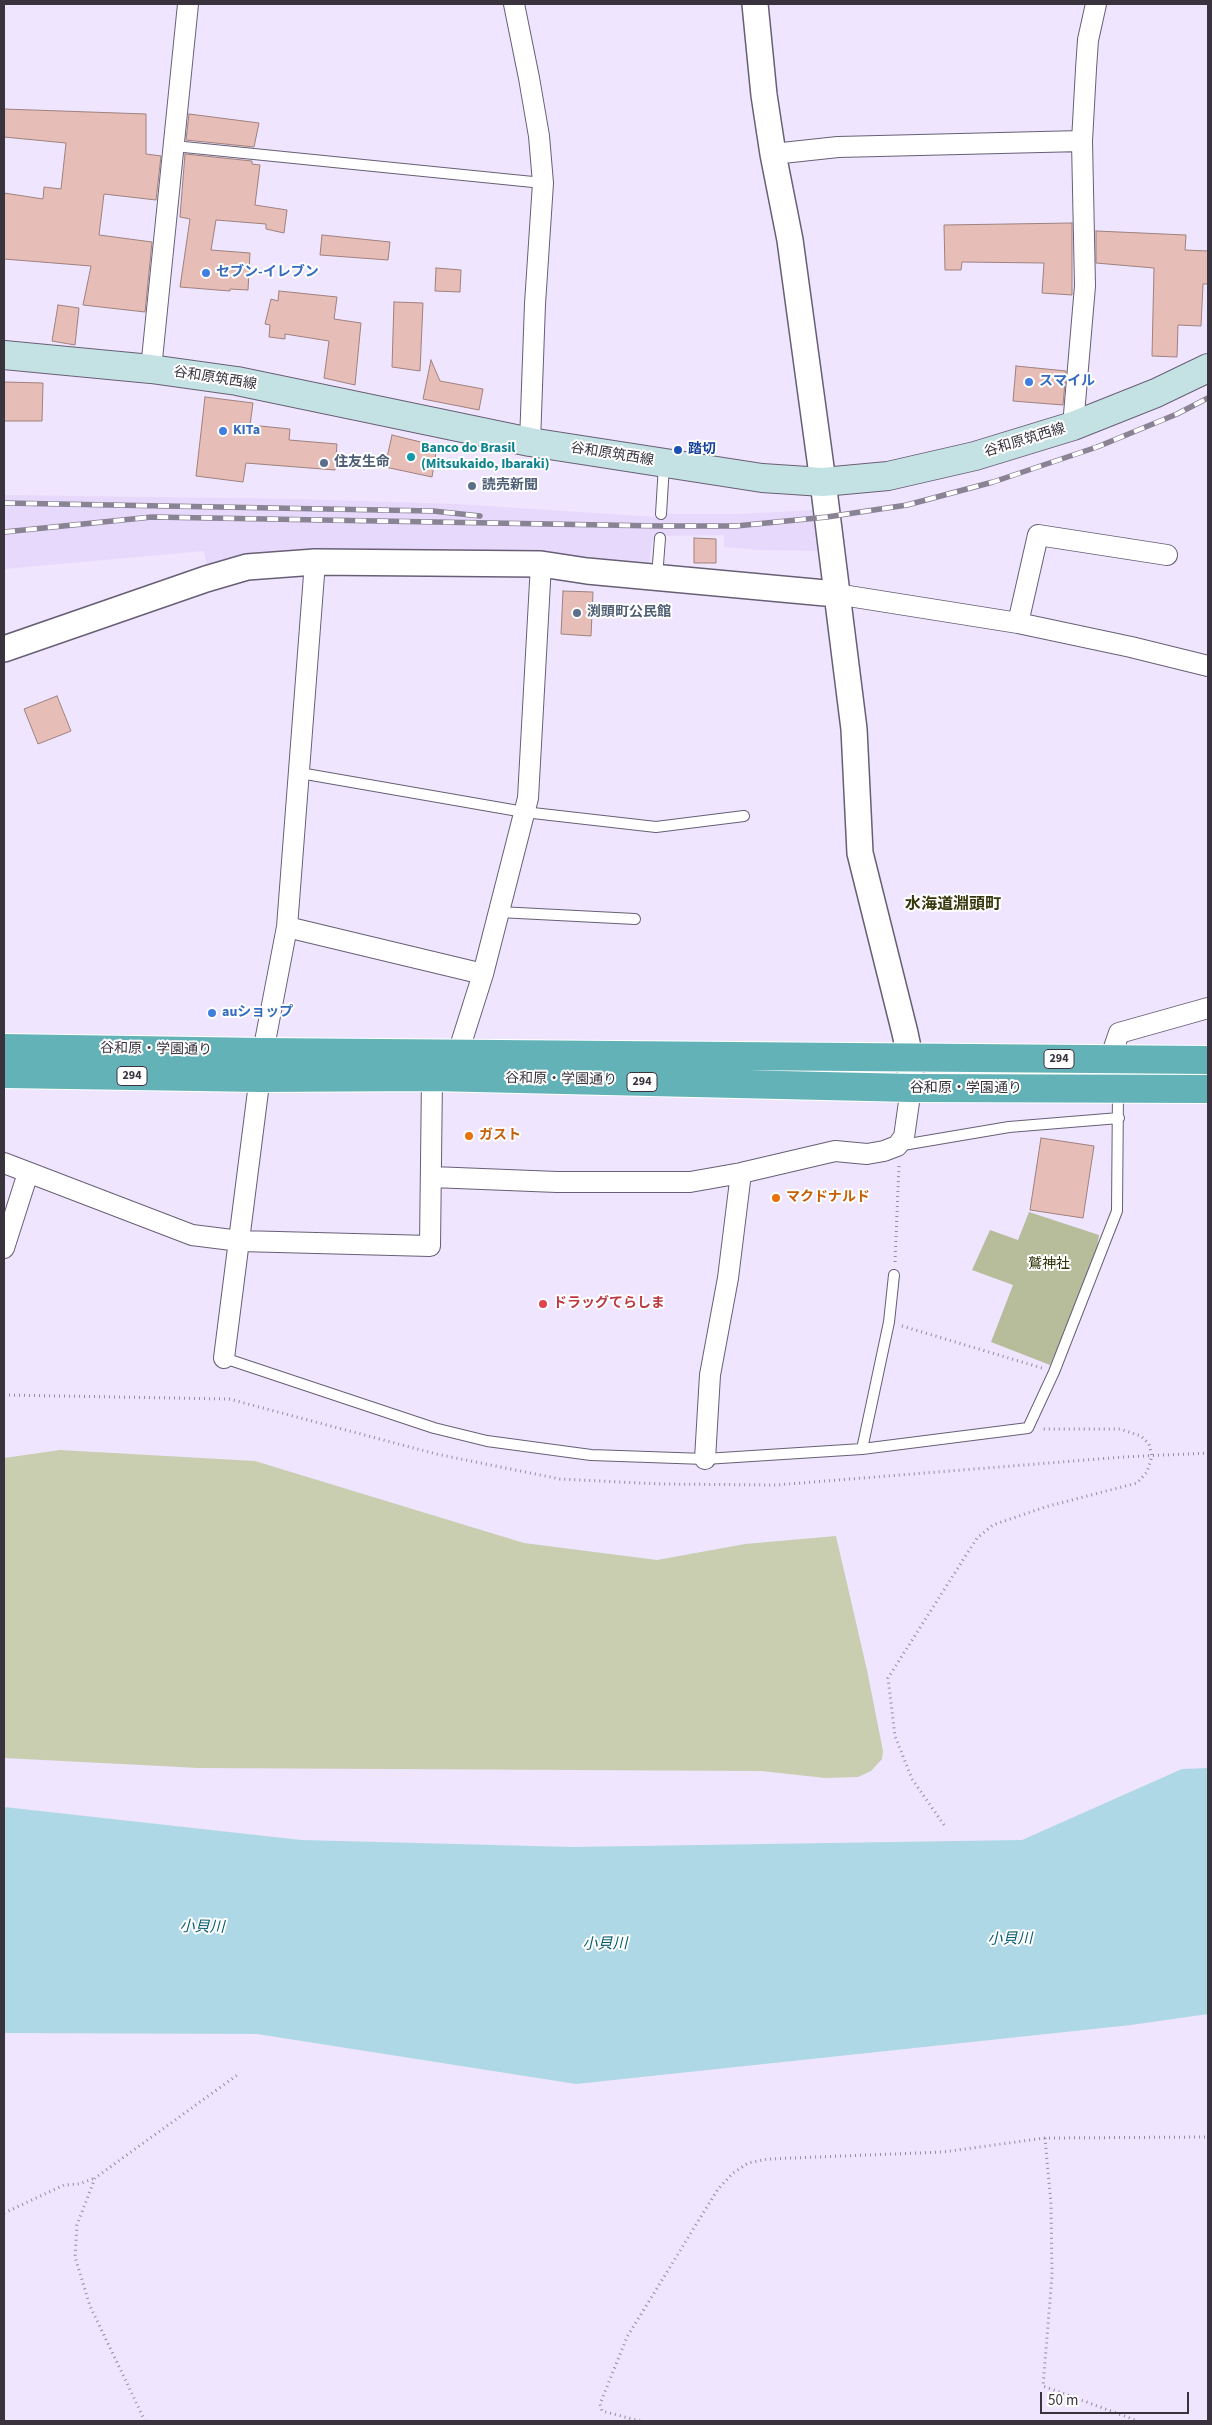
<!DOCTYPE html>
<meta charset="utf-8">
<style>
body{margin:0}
#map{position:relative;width:1212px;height:2425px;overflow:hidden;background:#efe5ff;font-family:"Source Sans 3",sans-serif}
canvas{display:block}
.frame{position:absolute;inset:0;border:5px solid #38333d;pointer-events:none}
.scale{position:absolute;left:1040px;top:2392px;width:149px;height:22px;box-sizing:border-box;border:2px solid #38333d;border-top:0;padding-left:6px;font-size:15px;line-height:18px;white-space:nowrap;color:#38333d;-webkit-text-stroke:4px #fff;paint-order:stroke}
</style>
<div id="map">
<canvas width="1212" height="2425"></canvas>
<div class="frame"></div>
<div class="scale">50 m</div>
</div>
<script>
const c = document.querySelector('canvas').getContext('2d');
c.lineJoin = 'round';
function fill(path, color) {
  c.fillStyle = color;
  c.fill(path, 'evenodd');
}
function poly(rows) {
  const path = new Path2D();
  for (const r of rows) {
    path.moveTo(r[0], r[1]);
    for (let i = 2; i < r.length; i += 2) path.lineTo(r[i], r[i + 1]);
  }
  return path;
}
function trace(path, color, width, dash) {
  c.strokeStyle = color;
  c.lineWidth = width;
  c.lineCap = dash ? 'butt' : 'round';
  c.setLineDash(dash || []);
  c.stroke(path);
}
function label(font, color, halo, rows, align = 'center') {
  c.font = font + ' "Source Sans 3","Noto Sans JP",sans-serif';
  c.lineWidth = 4;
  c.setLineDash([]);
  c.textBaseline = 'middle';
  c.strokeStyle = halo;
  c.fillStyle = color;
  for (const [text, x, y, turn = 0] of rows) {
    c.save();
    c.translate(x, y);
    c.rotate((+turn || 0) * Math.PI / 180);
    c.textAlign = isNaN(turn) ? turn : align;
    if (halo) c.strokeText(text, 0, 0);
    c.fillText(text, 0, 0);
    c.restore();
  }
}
fill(poly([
 [4,495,296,499,456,504,657,517,658,514,739,514,817,510,821,551,759,550,724,547,724,535,665,536,664,538,654,538,652,541,649,562,526,553,257,554,238,556,207,566,204,551,4,569]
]), '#e7d9fb');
fill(poly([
 [60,1450,255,1461,524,1543,657,1560,745,1544,836,1536,867,1670,883,1751,882,1759,871,1771,858,1777,825,1778,761,1771,199,1768,4,1758,4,1458]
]), '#c9ceb0');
fill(poly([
 [1029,1212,1099,1235,1095,1262,1050,1365,991,1342,1013,1285,972,1270,990,1230,1018,1240]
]), '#b7bd9a');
fill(poly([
 [1208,1768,1208,2014,1131,2025,576,2084,257,2034,4,2033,4,1807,301,1840,572,1847,1022,1840,1182,1769]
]), '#aed8e6');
const building = poly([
 [4,109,146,114,146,154,161,156,156,200,104,194,99,235,152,242,145,312,83,305,91,266,4,259,4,193,43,199,44,187,61,189,66,143,4,137,4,109],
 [189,114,259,123,254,147,186,140,189,114],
 [185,154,252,161,252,164,260,165,255,205,287,210,284,233,266,229,266,224,216,220,211,250,250,253,248,290,230,289,230,291,180,287,190,219,180,217,185,154],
 [1072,223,1072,295,1042,293,1044,263,962,262,961,270,945,270,944,225,1072,223],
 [1096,231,1186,235,1185,250,1208,251,1208,284,1203,284,1201,326,1178,325,1177,357,1152,356,1154,268,1096,263,1096,231],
 [322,235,390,242,388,260,320,255,322,235],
 [436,268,461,270,460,292,435,291,436,268],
 [279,291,337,297,334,319,361,323,355,385,324,378,329,341,285,334,285,339,269,337,270,325,265,324,271,299,278,301,279,291],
 [394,302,423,303,420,371,392,367,394,302],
 [58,305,79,308,75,345,52,341,58,305],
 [431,360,440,381,483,389,479,410,423,399,431,360],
 [1016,366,1066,371,1063,405,1013,401,1016,366],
 [4,382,43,383,42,421,4,421,4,382],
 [205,397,253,403,250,425,290,429,289,440,337,444,335,470,246,463,243,482,196,476,205,397],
 [392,435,437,446,432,477,385,467,392,435],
 [694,538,716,539,716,563,694,563,694,538],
 [563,591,593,592,591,636,561,634,563,591],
 [57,696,71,731,38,744,24,709,57,696],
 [1041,1138,1094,1146,1083,1218,1030,1210,1041,1138]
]);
fill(building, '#e7bdb8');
trace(building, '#9e817d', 1);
const service = poly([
 [174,146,543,183],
 [661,514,664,465],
 [657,577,660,538],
 [300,773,524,812,656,827,744,816],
 [499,912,635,919],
 [897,1146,1009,1127,1119,1118],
 [224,1358,434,1428,487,1441,591,1455,705,1459,862,1449,1028,1428,1054,1372,1117,1211,1118,1090],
 [862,1449,889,1322,894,1275]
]);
const minor = poly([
 [514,4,529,78,539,136,543,183,535,304,530,442],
 [773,154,838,147,1082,141],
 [151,369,188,4],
 [1073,426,1085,286,1082,141,1086,69,1088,40,1096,4],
 [836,594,1018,623,1131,647,1208,666],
 [1018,623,1038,535,1167,555],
 [287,927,483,974],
 [458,1053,483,974,528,798,541,564],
 [1110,1059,1119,1033,1208,1008],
 [4,1163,192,1235,240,1241,430,1246,432,1077],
 [432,1177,557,1182,690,1182,741,1173,835,1151,867,1154,884,1151,897,1146,904,1137,911,1088],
 [4,1248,28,1173],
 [224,1358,263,1052,287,927,315,562],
 [705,1459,710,1375,728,1278,741,1173]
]);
const tertiary = poly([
 [755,4,764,95,773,154,790,240,823,482,854,729,860,853,905,1033,910,1057,911,1088],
 [4,649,206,579,247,567,315,562,541,564,587,571,836,594]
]);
const secondary = poly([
 [4,355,151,369,237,381,530,442,762,478,823,482,888,476,975,456,1073,426,1156,393,1208,368]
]);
const trunk = poly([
 [4,1048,263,1052,1208,1060],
 [4,1074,261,1078,432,1077,911,1088,1208,1089]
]);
trace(service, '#685f75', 12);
trace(minor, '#685f75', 22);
trace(tertiary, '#685f75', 28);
trace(secondary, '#685f75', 30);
trace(trunk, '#fff', 30);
trace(poly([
 [895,1262,899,1165],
 [902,1326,1042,1368],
 [4,1395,229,1399,436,1454,560,1479,662,1484,776,1485,1123,1457,1208,1453],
 [944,1825,912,1779,895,1736,888,1678,977,1538,993,1525,1045,1507,1137,1483,1147,1472,1152,1456,1149,1444,1141,1436,1120,1429,1043,1429],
 [1045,2138,1051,2204,1052,2276,1043,2386,1138,2421],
 [4,2213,64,2185,79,2184,95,2178],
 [145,2421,90,2306,75,2257,77,2225,95,2178,240,2073],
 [640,2421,602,2411,600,2404,627,2337,718,2189,733,2173,748,2163,768,2159,943,2152,1045,2138,1208,2137]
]), '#938c9d', 3, [1, 4]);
trace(service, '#fff', 10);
trace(minor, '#fff', 20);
trace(tertiary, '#fff', 25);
trace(secondary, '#c4e2e4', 28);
trace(trunk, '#63b2b7', 28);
const rail = poly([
 [4,503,433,511,480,516],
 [4,532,152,517,661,526,736,526,827,517,907,505,993,482,1097,447,1177,414,1208,398]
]);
trace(rail, '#8a8394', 5.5);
trace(rail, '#fff', 4, [11]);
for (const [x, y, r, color] of [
 [206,273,5,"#3f7fe0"],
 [1029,382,5,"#3f7fe0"],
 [223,431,5,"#3f7fe0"],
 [678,450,5,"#1a4fb4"],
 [411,457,5,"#0f9aa8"],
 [324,463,5,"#5c6f8a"],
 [472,486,5,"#5c6f8a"],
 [577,613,5,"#5c6f8a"],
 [212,1013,5,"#3f7fe0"],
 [469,1136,5,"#e8710a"],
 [776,1198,5,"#e8710a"],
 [543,1304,5,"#e0444e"]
]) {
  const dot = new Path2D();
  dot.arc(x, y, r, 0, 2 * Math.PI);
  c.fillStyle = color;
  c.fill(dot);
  trace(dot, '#fff', 2);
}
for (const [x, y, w] of [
 [1059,1059,30],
 [132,1076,30],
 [642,1082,30]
]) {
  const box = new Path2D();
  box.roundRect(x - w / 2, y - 9.5, w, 19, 4);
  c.fillStyle = '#fff';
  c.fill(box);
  trace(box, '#38333d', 1);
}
label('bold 12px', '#38333d', null, [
 ["294",1059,1059],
 ["294",132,1076],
 ["294",642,1082]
]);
label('bold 14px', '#366cbe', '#fff', [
 ["セブン-イレブン",216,273],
 ["スマイル",1039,382],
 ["KITa",233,431],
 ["auショップ",222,1013]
], 'left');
label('14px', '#38333d', '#fff', [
 ["谷和原筑西線",215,379,9],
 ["谷和原筑西線",1025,441,-17],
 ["谷和原筑西線",612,455,9],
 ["谷和原・学園通り",156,1050,1],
 ["谷和原・学園通り",561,1080,1],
 ["谷和原・学園通り",966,1089]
]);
label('bold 14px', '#0d838f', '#fff', [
 ["Banco do Brasil",421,449],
 ["(Mitsukaido, Ibaraki)",421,465]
], 'left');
label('bold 14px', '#164399', '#fff', [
 ["踏切",688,450]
], 'left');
label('bold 14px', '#4e5e75', '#fff', [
 ["住友生命",334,463],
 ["読売新聞",482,486],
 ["渕頭町公民館",587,613]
], 'left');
label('bold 14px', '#c56008', '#fff', [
 ["ガスト",479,1136],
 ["マクドナルド",786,1198]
], 'left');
label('14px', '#2c3004', '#fff', [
 ["鷲神社",1049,1265]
]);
label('bold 14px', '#be3a42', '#fff', [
 ["ドラッグてらしま",553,1304]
], 'left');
label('italic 15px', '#085e72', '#fff', [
 ["小貝川",202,1928,1],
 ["小貝川",1010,1940,-1],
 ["小貝川",605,1945,-1]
]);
label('bold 16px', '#36370d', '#fff', [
 ["水海道淵頭町",953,905]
]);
</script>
